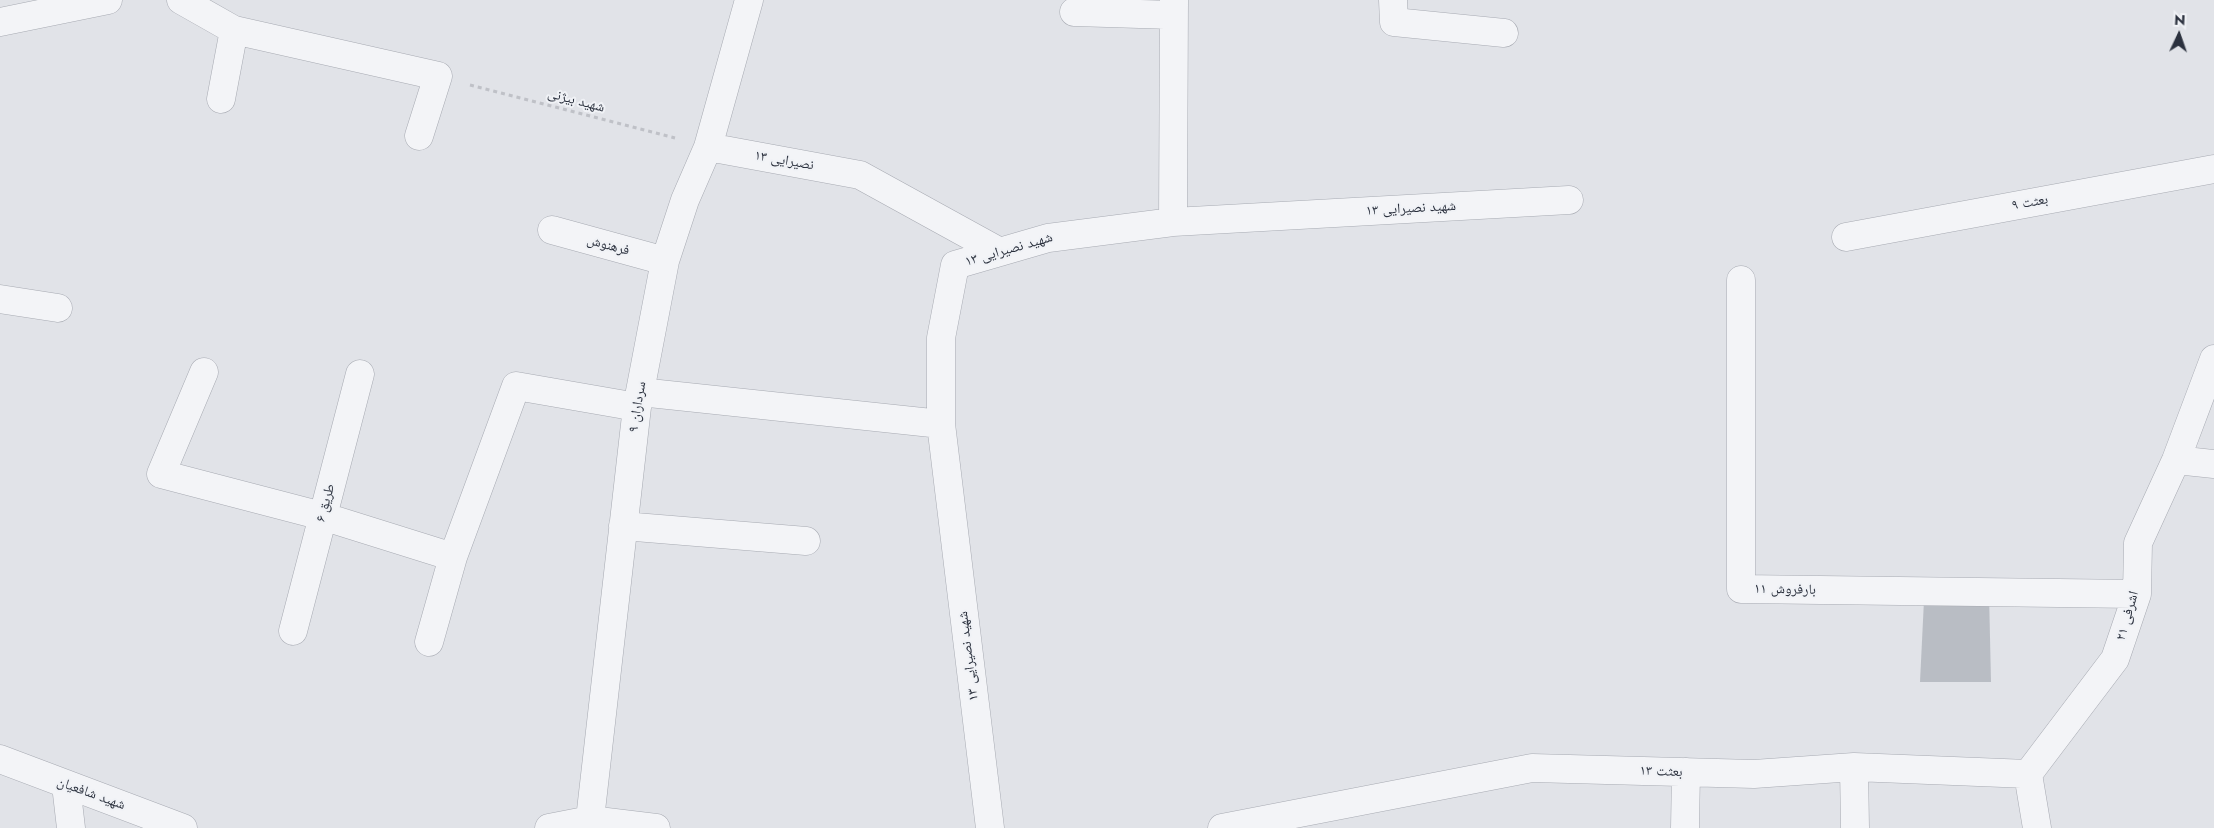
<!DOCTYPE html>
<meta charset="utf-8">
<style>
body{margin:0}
#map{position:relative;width:2214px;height:828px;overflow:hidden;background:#e1e3e8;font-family:Jost,sans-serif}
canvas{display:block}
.north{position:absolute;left:2154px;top:10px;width:50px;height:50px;-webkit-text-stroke:4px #f0f2f6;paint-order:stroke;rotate:3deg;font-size:14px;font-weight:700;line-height:20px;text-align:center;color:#2b313e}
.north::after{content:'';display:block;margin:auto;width:18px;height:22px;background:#2b313e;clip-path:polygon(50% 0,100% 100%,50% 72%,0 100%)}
</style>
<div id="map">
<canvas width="2214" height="828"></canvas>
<div class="north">N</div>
</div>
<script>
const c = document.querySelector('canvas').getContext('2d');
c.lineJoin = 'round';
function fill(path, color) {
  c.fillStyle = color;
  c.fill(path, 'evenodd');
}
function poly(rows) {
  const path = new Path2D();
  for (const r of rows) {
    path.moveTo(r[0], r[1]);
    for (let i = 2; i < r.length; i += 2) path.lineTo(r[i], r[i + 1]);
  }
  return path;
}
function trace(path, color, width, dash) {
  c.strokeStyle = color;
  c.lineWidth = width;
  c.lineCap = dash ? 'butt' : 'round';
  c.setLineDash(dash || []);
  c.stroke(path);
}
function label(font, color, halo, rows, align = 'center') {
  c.font = font + ' Jost,"Noto Naskh Arabic",sans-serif';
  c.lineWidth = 4;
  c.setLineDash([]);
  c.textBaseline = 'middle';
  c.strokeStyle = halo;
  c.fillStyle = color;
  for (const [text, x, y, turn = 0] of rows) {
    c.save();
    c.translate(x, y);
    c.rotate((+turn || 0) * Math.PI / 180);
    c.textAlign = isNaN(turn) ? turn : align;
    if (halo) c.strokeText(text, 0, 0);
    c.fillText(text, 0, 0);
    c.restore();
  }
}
fill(poly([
 [1989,593,1991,682,1920,682,1924,600]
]), '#b9bdc4');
const minor = poly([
 [181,0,234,30,221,99],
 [1393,0,1394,22,1504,33],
 [1074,12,1173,15],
 [0,22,108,0],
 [234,30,438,76,419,136],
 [708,147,860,175,1000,252],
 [1173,222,1174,0],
 [552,230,665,261],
 [1846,237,2214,169],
 [1741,280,1741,589,2137,594],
 [0,299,58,308],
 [204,372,161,474,322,516,453,557],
 [640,392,941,424],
 [2176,460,2214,464],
 [623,526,806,541],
 [293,631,360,374],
 [429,642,453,557,516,386,637,407],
 [0,759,183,828],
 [1854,767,1855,828],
 [66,785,71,828],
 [549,828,590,820,656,828],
 [589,828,637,407,665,261,685,200,708,147,749,0],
 [990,828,941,424,941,338,955,265,1048,238,1173,222,1569,200],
 [1222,828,1532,768,1754,774,1854,767,2028,774],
 [1685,828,1686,772],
 [2037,828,2028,774,2115,659,2137,594,2138,543,2176,460,2214,359]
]);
trace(minor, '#a7aab2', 29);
trace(poly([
 [470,85,675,138]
]), '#bfc1c7', 3, [4, 4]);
trace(minor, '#f3f4f7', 28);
label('14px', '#2b313e', '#f0f2f6', [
 ["شهید بیژنی",576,101,15],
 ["نصیرایی ۱۳",784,161,10],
 ["بعثت ۹",2030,203,-10],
 ["شهید نصیرایی ۱۳",1411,209,-3],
 ["فرهنوش",608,246,15],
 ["شهید نصیرایی ۱۳",1009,250,-16],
 ["سرداران ۹",638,407,-81],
 ["طریق ۶",326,503,-75],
 ["بارفروش ۱۱",1785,590,1],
 ["اشرفی ۲۱",2128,616,-74],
 ["شهید نصیرایی ۱۳",969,656,-97],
 ["بعثت ۱۳",1661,772,2],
 ["شهید شافعیان",91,794,20]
]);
</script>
